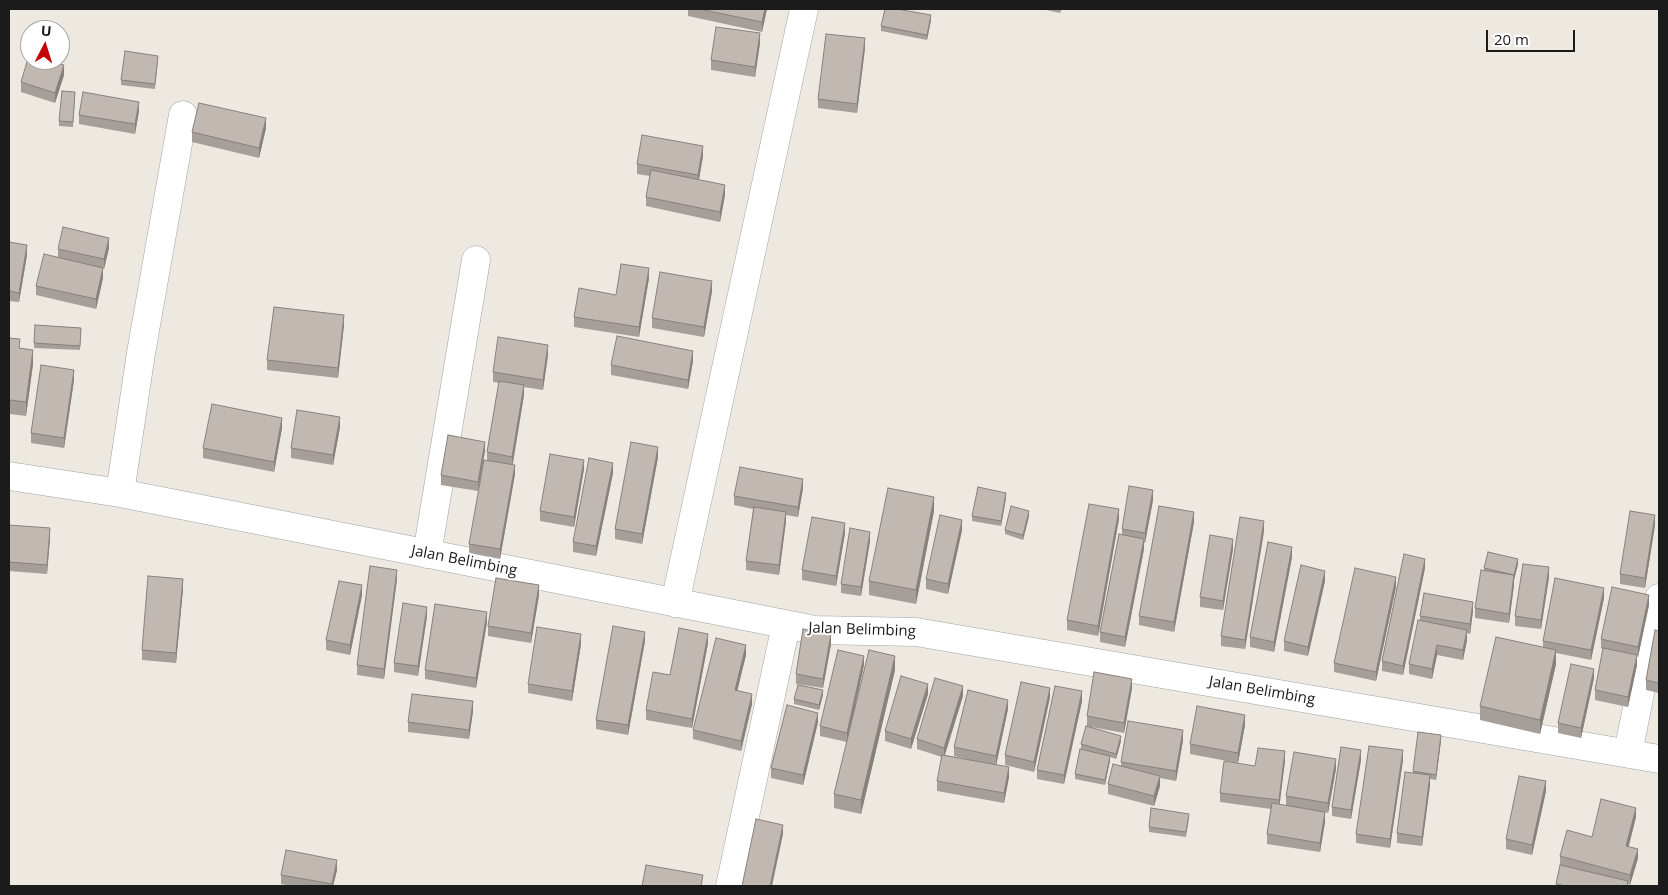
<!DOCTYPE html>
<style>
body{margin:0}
#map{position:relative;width:1668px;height:895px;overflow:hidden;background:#ede9e1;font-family:"Open Sans",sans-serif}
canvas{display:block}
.frame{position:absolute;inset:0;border:10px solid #1b1b1b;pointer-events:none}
.north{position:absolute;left:20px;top:20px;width:50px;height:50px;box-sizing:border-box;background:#fff;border:1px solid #a4a4a4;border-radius:50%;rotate:5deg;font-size:14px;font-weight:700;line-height:20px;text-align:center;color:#1b1b1b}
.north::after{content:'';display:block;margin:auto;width:18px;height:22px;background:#c30307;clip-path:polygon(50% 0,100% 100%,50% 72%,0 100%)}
.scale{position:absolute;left:1486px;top:30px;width:89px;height:22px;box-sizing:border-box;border:2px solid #1b1b1b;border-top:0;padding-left:6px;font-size:15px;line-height:18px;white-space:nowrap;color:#1b1b1b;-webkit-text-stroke:4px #fff;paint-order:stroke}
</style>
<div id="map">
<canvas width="1668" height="895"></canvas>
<div class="frame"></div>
<div class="north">U</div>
<div class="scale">20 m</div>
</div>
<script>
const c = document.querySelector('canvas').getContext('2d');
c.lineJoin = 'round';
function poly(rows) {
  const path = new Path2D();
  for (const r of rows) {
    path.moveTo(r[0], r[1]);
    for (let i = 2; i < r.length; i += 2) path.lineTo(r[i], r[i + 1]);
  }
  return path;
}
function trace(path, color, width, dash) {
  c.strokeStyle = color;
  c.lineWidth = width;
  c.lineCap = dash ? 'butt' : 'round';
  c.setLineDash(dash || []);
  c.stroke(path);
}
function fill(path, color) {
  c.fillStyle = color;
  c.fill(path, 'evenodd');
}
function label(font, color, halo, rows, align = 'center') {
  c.font = font + ' "Open Sans",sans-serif';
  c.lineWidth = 4;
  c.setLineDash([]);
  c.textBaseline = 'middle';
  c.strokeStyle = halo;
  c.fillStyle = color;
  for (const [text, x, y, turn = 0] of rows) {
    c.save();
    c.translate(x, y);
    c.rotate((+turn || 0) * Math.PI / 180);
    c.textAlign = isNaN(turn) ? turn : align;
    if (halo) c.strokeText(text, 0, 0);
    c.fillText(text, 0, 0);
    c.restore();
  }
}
const street = poly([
 [9,476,120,493,815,630,916,632,1659,759],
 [120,493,141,353,183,115],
 [427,554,476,260],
 [675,603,804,9],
 [1628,753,1659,598],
 [730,886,786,625]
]);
trace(street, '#a2a2a2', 29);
trace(street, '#fff', 28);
fill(poly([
 [688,9,767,9,762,32,688,16],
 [1042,9,1062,9,1060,13],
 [931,20,927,40,881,31,881,26],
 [760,43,755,77,711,70,711,60],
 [865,48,857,113,818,108,818,99],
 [158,61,155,89,121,85,121,80],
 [64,75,55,103,21,92,21,82],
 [75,97,73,127,59,126,59,121],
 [139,111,135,134,79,124,79,115],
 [266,128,259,158,192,142,192,132],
 [703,156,699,180,725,195,720,222,646,206,646,197,650,176,637,174,637,164],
 [9,242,27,255,19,302,9,301],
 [109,248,104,269,103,268,103,278,96,309,36,295,36,286,58,257,58,249],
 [649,278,639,337,574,327,574,317],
 [712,291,704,337,652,328,652,318],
 [35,325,81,328,80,350,34,348],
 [344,325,338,378,267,370,267,360],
 [9,338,20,348,33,364,26,416,10,414,9,422],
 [548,355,543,390,524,387,524,395,513,464,515,474,500,559,469,553,469,544,487,460,487,452,499,383,493,382,493,372],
 [693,361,688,389,611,375,611,365],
 [74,380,64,448,31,443,31,433],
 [340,427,333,465,291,458,291,448],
 [282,428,274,472,203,458,203,448],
 [485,451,478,491,441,485,441,475],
 [658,457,642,544,615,539,615,529],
 [584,469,574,527,540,521,540,511],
 [613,473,596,556,573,552,573,542],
 [803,488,798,517,786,515,786,521,779,575,746,570,746,561,753,509,734,505,734,496],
 [1006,498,1001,526,972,521,972,516],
 [1153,500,1145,543,1144,543,1144,549,1125,647,1100,642,1100,632,1122,535,1122,529],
 [934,511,916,604,869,595,869,581],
 [1029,516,1023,540,1005,534,1005,530],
 [1119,519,1098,636,1067,630,1067,620],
 [1194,522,1174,632,1139,625,1139,616],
 [9,525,50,538,47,574,9,571],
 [1655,525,1645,588,1620,584,1620,574],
 [962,530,948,594,926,589,926,579],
 [1264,531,1245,649,1221,646,1221,636],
 [845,533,836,586,802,580,802,570],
 [870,541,861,596,841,593,841,584],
 [1233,549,1223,610,1200,607,1200,597],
 [1292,557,1274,652,1250,647,1250,637],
 [1518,564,1514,580,1514,585,1509,623,1475,618,1475,608,1484,570,1484,568],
 [1425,568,1403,675,1382,671,1382,661],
 [1549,577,1541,629,1515,626,1515,616],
 [397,579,384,679,357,675,357,665],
 [1325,581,1308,656,1284,651,1284,641],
 [1396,587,1376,681,1334,672,1334,663],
 [183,589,176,663,142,660,142,650],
 [362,595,350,655,326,650,326,640],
 [539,595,531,643,488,636,488,626],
 [1604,598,1591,660,1556,653,1556,664,1540,734,1480,720,1480,706,1543,647,1543,641],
 [1649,605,1638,657,1637,656,1637,665,1628,707,1595,700,1595,690,1603,649,1601,648,1601,639],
 [1473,611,1470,634,1467,633,1467,640,1463,660,1437,655,1432,679,1409,674,1409,664,1420,620,1420,616],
 [427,616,418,676,394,672,394,663],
 [487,622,476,688,425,679,425,670],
 [1659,631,1659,693,1646,690,1646,680],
 [645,641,628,735,596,729,596,720],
 [708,643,692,728,646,720,646,710,670,675],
 [581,644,572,701,528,693,528,684],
 [831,644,823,688,796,684,796,674],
 [746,655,737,691,752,704,741,751,693,739,693,730],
 [864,665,851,725,895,670,861,814,834,808,834,794,847,742,820,736,820,726],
 [1594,678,1581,738,1558,733,1558,723],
 [1132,688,1124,733,1091,727,1121,741,1116,759,1110,757,1105,785,1075,779,1075,774,1092,752,1081,749,1081,744,1087,726,1087,716],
 [928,694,911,749,885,741,885,731],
 [823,695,819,710,794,704,794,699],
 [963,696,945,755,971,760,954,756,954,747,1008,709,996,765,1009,777,1004,803,937,791,937,781,942,757,917,749,917,739],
 [1050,697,1034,772,1005,765,1005,755],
 [1082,701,1064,784,1037,779,1037,770],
 [473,711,469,739,408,732,408,722],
 [818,722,803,785,771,778,771,768],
 [1245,725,1238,763,1190,754,1190,744],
 [1183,740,1176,781,1160,778,1160,786,1154,806,1108,794,1108,784,1121,766,1121,762],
 [1441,740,1436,780,1430,779,1430,785,1422,846,1397,843,1397,833,1413,771],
 [1361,760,1351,819,1332,816,1332,807],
 [1403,760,1390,848,1356,843,1356,834],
 [1285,761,1279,804,1286,806,1286,796,1336,769,1328,813,1325,812,1325,822,1320,852,1267,844,1267,834,1271,809,1220,802,1220,793,1255,766],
 [1546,791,1532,855,1506,849,1506,839],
 [1636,817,1629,846,1638,858,1630,885,1628,884,1628,886,1556,886,1560,865,1560,856,1592,837],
 [1189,818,1186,837,1149,832,1149,827],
 [337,870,333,886,291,886,281,884,281,875]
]), '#a69e98');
fill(poly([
 [765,9,767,9,762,32,762,22],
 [931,15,931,20,927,40,927,35],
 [760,33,760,43,755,77,755,67],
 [865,38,865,48,857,113,857,104],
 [64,65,64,75,55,103,55,93],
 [139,102,139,111,135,134,135,124],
 [266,118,266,128,259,158,259,148],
 [703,146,703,156,698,184,698,175],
 [725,185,725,195,720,222,720,212],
 [109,238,109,248,104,269,104,259],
 [27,245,27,255,19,302,19,293],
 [103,268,103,278,96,309,96,299],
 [649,268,649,278,639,337,639,327],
 [712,281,712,291,704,337,704,327],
 [344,315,344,325,338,378,338,368],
 [548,345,548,355,543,390,543,380],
 [33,350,33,364,26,416,26,402],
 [693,351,693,361,688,389,688,380],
 [74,370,74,380,64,448,64,438],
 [524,385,524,395,512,466,512,457],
 [10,400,10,414,9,422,9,408],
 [340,417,340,427,333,465,333,455],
 [282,418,282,428,274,472,274,462],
 [485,442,485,451,478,491,478,482],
 [658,447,658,457,642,544,642,534],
 [584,460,584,469,574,527,574,517],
 [613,463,613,473,596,556,596,546],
 [515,465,515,474,500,559,500,549],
 [803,479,803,488,798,517,798,507],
 [1153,490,1153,500,1145,543,1145,533],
 [1006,493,1006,498,1001,526,1001,521],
 [934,497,934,511,916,604,916,590],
 [1119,509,1119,519,1098,636,1098,626],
 [1029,511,1029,516,1023,540,1023,535],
 [786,512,786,521,779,575,779,565],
 [1194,512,1194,522,1174,632,1174,622],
 [1655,515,1655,525,1645,588,1645,578],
 [962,520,962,530,948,594,948,584],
 [1264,521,1264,531,1245,649,1245,640],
 [845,523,845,533,836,586,836,576],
 [50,528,50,538,47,574,47,565],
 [870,532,870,541,861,596,861,587],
 [1144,539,1144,549,1125,647,1125,637],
 [1233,539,1233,549,1223,610,1223,601],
 [1292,547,1292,557,1274,652,1274,642],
 [1425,559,1425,568,1403,675,1403,666],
 [1518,559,1518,564,1514,580,1514,585,1509,623,1509,614,1514,575],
 [1549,567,1549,577,1541,629,1541,620],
 [397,570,397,579,384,679,384,669],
 [1325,571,1325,581,1308,656,1308,647],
 [1396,577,1396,587,1376,681,1376,672],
 [183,579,183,589,176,663,176,653],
 [362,585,362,595,350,655,350,645],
 [539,585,539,595,531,643,531,633],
 [1604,588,1604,598,1591,660,1591,650],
 [1649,595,1649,605,1638,657,1638,647],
 [1473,602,1473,611,1470,634,1470,624],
 [427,607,427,616,418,676,418,666],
 [487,612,487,622,476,688,476,678],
 [1467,630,1467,640,1463,660,1463,650],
 [645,632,645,641,628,735,628,725],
 [581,634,581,644,572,701,572,691],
 [708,634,708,643,692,728,692,719],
 [831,634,831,644,823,688,823,679],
 [746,645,746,655,735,700,735,690],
 [1437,645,1437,655,1432,679,1432,669],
 [1556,650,1556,664,1540,734,1540,720],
 [1637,655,1637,665,1628,707,1628,697],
 [864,656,864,665,847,742,847,733],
 [895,656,895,670,861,814,861,800],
 [1594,669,1594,678,1581,738,1581,728],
 [1132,679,1132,688,1124,733,1124,723],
 [928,684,928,694,911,749,911,739],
 [963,686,963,696,944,757,944,748],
 [1050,688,1050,697,1034,772,1034,762],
 [823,690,823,695,819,710,819,705],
 [1082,691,1082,701,1064,784,1064,775],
 [752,694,752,704,741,751,741,741],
 [1008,700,1008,709,996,766,996,756],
 [473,701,473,711,469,739,469,730],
 [818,713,818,722,803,785,803,775],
 [1245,715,1245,725,1238,763,1238,753],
 [1183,730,1183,740,1176,781,1176,771],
 [1441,735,1441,740,1436,780,1436,775],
 [1121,736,1121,741,1116,759,1116,754],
 [1361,750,1361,760,1351,819,1351,810],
 [1403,750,1403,760,1390,848,1390,839],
 [1285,751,1285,761,1279,810,1279,800],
 [1110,756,1110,761,1105,785,1105,780],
 [1336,759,1336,769,1328,813,1328,803],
 [1009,767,1009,777,1004,803,1004,793],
 [1430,775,1430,785,1422,846,1422,837],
 [1160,776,1160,786,1154,806,1154,796],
 [1546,781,1546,791,1532,855,1532,845],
 [1636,808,1636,817,1626,855,1626,846],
 [1325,812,1325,822,1320,852,1320,843],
 [783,825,783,834,772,886,770,886],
 [1638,849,1638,858,1630,885,1630,875],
 [337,860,337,870,333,886,332,886]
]), '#87817c');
const building = poly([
 [699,9,765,9,762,22,699,9],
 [885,9,897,9,931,15,927,35,881,26,885,9],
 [716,27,760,33,755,67,711,60,716,27],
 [826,34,865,38,857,104,818,99,826,34],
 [125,51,158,56,155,84,121,80,125,51],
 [29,55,30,55,30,60,46,60,64,65,55,93,21,82,29,55],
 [62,91,75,92,73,122,59,121,62,91],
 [83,92,139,102,135,124,79,115,83,92],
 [199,103,266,118,259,148,192,132,199,103],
 [642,135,703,146,698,175,637,164,642,135],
 [651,170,725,185,720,212,646,197,651,170],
 [63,227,109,238,104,259,58,249,63,227],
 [9,242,27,245,19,293,9,291,9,242],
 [44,254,103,268,96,299,36,286,44,254],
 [621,264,649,268,639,327,574,317,579,288,616,295,621,264],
 [660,272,712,281,704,327,652,318,660,272],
 [274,307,344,315,338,368,267,360,274,307],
 [35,325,81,328,80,346,34,343,35,325],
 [617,336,693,351,688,380,611,365,617,336],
 [498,337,548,345,543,380,493,372,498,337],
 [9,338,20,339,19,348,33,350,26,402,10,400,9,408,9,338],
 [41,365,74,370,64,438,31,433,41,365],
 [499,381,524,385,512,457,487,452,499,381],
 [212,404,282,418,274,462,203,448,212,404],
 [297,410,340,417,333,455,291,448,297,410],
 [448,435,485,442,478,482,441,475,448,435],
 [631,442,658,447,642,534,615,529,631,442],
 [550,454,584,460,574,517,540,511,550,454],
 [589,458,613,463,596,546,573,542,589,458],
 [484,460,515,465,500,549,469,544,484,460],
 [740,467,803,479,798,507,734,496,740,467],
 [1129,486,1153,490,1145,533,1122,529,1129,486],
 [978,487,1006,493,1001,521,972,516,978,487],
 [888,488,934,497,916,590,869,581,888,488],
 [1089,504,1119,509,1098,626,1067,620,1089,504],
 [1011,506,1029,511,1023,535,1005,530,1011,506],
 [1159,506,1194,512,1174,622,1139,616,1159,506],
 [754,507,786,512,779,565,746,561,754,507],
 [1630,511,1655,515,1645,578,1620,574,1630,511],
 [940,515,962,520,948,584,926,579,940,515],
 [812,517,845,523,836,576,802,570,812,517],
 [1240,517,1264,521,1245,640,1221,636,1240,517],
 [9,525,50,528,47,565,9,562,9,525],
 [850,528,870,532,861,587,841,584,850,528],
 [1119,534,1144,539,1125,637,1100,632,1119,534],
 [1210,535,1233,539,1223,601,1200,597,1210,535],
 [1268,542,1292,547,1274,642,1250,637,1268,542],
 [1488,552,1518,559,1514,575,1484,568,1488,552],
 [1404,554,1425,559,1403,666,1382,661,1404,554],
 [1523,564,1549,567,1541,620,1515,616,1523,564],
 [1301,565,1325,571,1308,647,1284,641,1301,565],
 [370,566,397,570,384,669,357,665,370,566],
 [1355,568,1396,577,1376,672,1334,663,1355,568],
 [1481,570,1514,575,1509,614,1475,608,1481,570],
 [148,576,183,579,176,653,142,650,148,576],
 [496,578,539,585,531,633,488,626,496,578],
 [1555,578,1604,588,1591,650,1543,641,1555,578],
 [339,581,362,585,350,645,326,640,339,581],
 [1612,587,1649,595,1638,647,1601,639,1612,587],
 [1424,593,1473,602,1470,624,1420,616,1424,593],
 [403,603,427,607,418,666,394,663,403,603],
 [435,604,487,612,476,678,425,670,435,604],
 [1418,620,1467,630,1463,650,1437,645,1432,669,1409,664,1418,620],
 [613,626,645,632,628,725,596,720,613,626],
 [537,627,581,634,572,691,528,684,537,627],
 [679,628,708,634,692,719,646,710,653,672,670,675,679,628],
 [803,629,831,634,823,679,796,674,803,629],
 [1655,630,1659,631,1659,683,1646,680,1655,630],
 [1496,637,1556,650,1540,720,1480,706,1496,637],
 [716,638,746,645,735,690,752,694,741,741,693,730,716,638],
 [1603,648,1637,655,1628,697,1595,690,1603,648],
 [838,650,864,656,847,733,820,726,838,650],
 [869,650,895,656,861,800,834,794,869,650],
 [1571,664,1594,669,1581,728,1558,723,1571,664],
 [1094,672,1132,679,1124,723,1087,716,1094,672],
 [901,676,928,684,911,739,885,731,901,676],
 [935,678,963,686,944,748,917,739,935,678],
 [1021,682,1050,688,1034,762,1005,755,1021,682],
 [798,685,823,690,819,705,794,699,798,685],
 [1055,686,1082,691,1064,775,1037,770,1055,686],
 [968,690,1008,700,996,756,954,747,968,690],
 [412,694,473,701,469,730,408,722,412,694],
 [787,705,818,713,803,775,771,768,787,705],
 [1197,706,1245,715,1238,753,1190,744,1197,706],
 [1128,721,1183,730,1176,771,1121,762,1128,721],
 [1086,726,1121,736,1116,754,1081,744,1086,726],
 [1418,732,1441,735,1436,775,1413,771,1418,732],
 [1369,746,1403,750,1390,839,1356,834,1369,746],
 [1341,747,1361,750,1351,810,1332,807,1341,747],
 [1258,748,1285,751,1279,800,1220,793,1224,761,1255,766,1258,748],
 [1080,749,1110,756,1105,780,1075,774,1080,749],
 [1294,752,1336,759,1328,803,1286,796,1294,752],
 [942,755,1009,767,1004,793,937,781,942,755],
 [1113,764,1160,776,1154,796,1108,784,1113,764],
 [1405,772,1430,775,1422,837,1397,833,1405,772],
 [1519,776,1546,781,1532,845,1506,839,1519,776],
 [1601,799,1636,808,1626,846,1638,849,1630,875,1560,856,1567,830,1592,837,1601,799],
 [1272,803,1325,812,1320,843,1267,834,1272,803],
 [1151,808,1189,814,1186,832,1149,827,1151,808],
 [756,819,783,825,770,886,742,886,756,819],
 [286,850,337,860,332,884,281,875,286,850],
 [646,865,703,875,701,886,642,886,646,865],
 [1560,865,1628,881,1627,886,1566,886,1556,884,1560,865]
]);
fill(building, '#c1b8b1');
trace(building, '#87817c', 1);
label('15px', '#1b1b1b', '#fff', [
 ["Jalan Belimbing",464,561,11],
 ["Jalan Belimbing",862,630,2],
 ["Jalan Belimbing",1262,691,10]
]);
</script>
